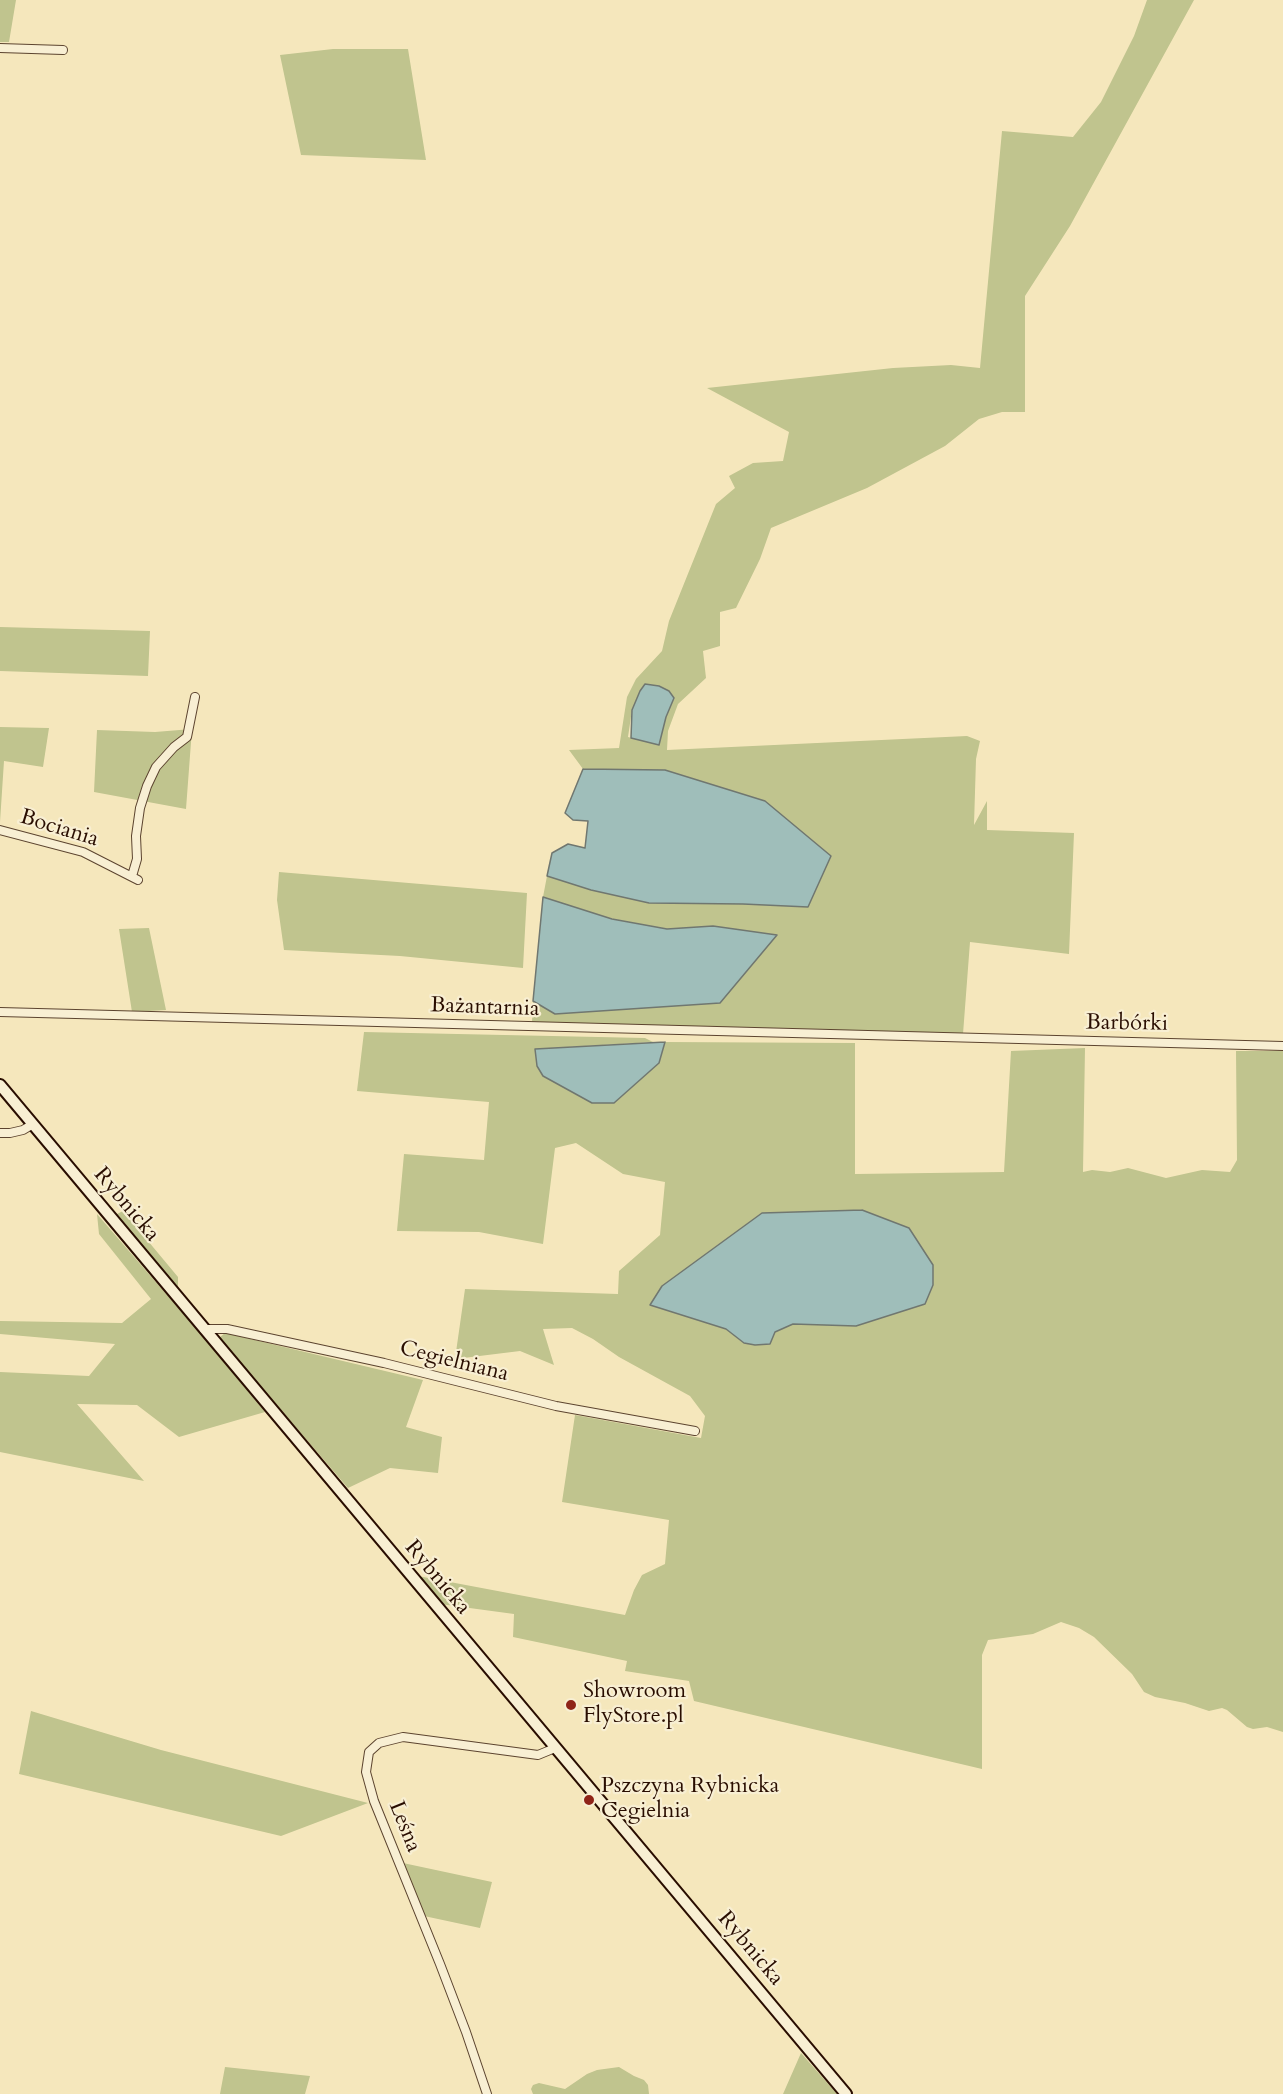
<!DOCTYPE html>
<meta charset="utf-8">
<style>
body{margin:0}
canvas{display:block;background:#f5e7bc}
</style>
<canvas width="1283" height="2094"></canvas>
<script>
const c = document.querySelector('canvas').getContext('2d');
c.lineJoin = 'round';
function fill(path, color) {
  c.fillStyle = color;
  c.fill(path, 'evenodd');
}
function poly(rows) {
  const path = new Path2D();
  for (const r of rows) {
    path.moveTo(r[0], r[1]);
    for (let i = 2; i < r.length; i += 2) path.lineTo(r[i], r[i + 1]);
  }
  return path;
}
function trace(path, color, width, dash) {
  c.strokeStyle = color;
  c.lineWidth = width;
  c.lineCap = dash ? 'butt' : 'round';
  c.setLineDash(dash || []);
  c.stroke(path);
}
function label(font, color, halo, rows, align = 'center') {
  c.font = font + ' Cardo,serif';
  c.lineWidth = 4.5;
  c.setLineDash([]);
  c.textBaseline = 'middle';
  c.strokeStyle = halo;
  c.fillStyle = color;
  for (const [text, x, y, turn = 0] of rows) {
    c.save();
    c.translate(x, y);
    c.rotate((+turn || 0) * Math.PI / 180);
    c.textAlign = isNaN(turn) ? turn : align;
    if (halo) c.strokeText(text, 0, 0);
    c.fillText(text, 0, 0);
    c.restore();
  }
}
fill(poly([
 [0,0,16,0,9,42,0,42],
 [1147,0,1194,0,1070,226,1025,296,1025,412,1002,412,979,419,945,446,867,488,771,528,760,559,736,608,720,612,720,646,703,651,706,678,678,704,668,731,667,750,967,736,980,741,976,759,974,825,987,801,987,830,1074,833,1069,954,970,942,963,1034,532,1023,533,1001,555,1014,720,1003,713,926,667,929,612,919,543,897,547,876,591,890,743,904,808,907,765,801,665,770,583,769,569,750,619,748,627,697,636,679,662,651,669,621,716,504,735,488,729,476,753,463,783,461,789,432,707,388,893,368,951,365,980,368,1002,131,1073,137,1101,102,1134,36],
 [645,684,659,686,669,691,674,698,666,717,659,745,628,737,632,710],
 [333,49,408,49,426,160,301,155,280,55],
 [0,627,150,631,148,676,0,671],
 [0,727,49,728,43,767,4,761,0,822],
 [192,729,186,809,94,792,97,730,155,732],
 [279,872,527,893,523,968,400,956,284,950,277,900],
 [149,928,166,1010,132,1012,119,929],
 [364,1032,645,1038,653,1042,535,1049,543,1076,592,1103,614,1103,659,1063,665,1042,855,1043,855,1174,1004,1172,1011,1051,1085,1048,1083,1172,1092,1170,1110,1172,1128,1168,1166,1178,1202,1170,1230,1172,1237,1160,1236,1051,1283,1051,1283,1732,1267,1727,1253,1729,1247,1727,1227,1710,1222,1708,1209,1711,1185,1703,1155,1697,1144,1692,1132,1674,1094,1637,1079,1628,1061,1622,1033,1634,988,1640,982,1655,982,1769,694,1701,689,1681,625,1671,627,1661,513,1637,514,1614,440,1604,418,1576,625,1615,634,1590,642,1575,665,1564,669,1520,562,1502,575,1415,701,1438,705,1416,690,1396,619,1357,593,1339,572,1328,543,1329,554,1365,520,1351,455,1359,465,1289,618,1294,619,1271,660,1235,665,1182,623,1174,576,1143,555,1148,543,1244,479,1232,397,1231,404,1154,484,1160,489,1102,357,1091],
 [925,1304,856,1326,793,1324,744,1343,726,1329,651,1305],
 [123,1211,178,1277,178,1289,115,1215],
 [97,1214,199,1332,265,1412,179,1437,137,1405,77,1404,144,1481,0,1452,0,1372,89,1376,115,1344,0,1334,0,1321,122,1323,151,1299,99,1234],
 [225,1333,423,1380,406,1427,442,1437,438,1473,390,1468,348,1488,219,1338],
 [31,1711,161,1750,368,1803,281,1836,19,1774],
 [403,1863,492,1882,480,1928,424,1916],
 [801,2053,837,2094,783,2094],
 [225,2067,310,2076,305,2094,220,2094],
 [619,2067,634,2076,644,2080,648,2085,649,2094,533,2094,531,2089,533,2085,539,2083,565,2089,587,2074,597,2070]
]), '#c0c48e');
const water = poly([
 [645,684,659,686,669,691,674,698,666,717,659,745,631,738,632,710,640,691,645,684],
 [583,769,665,770,765,801,831,856,808,907,743,904,649,903,591,890,547,876,552,853,568,844,585,848,588,821,573,820,565,813,583,769],
 [543,897,612,919,667,929,713,926,777,935,720,1003,555,1014,533,1001,543,897],
 [665,1042,659,1063,614,1103,592,1103,543,1076,537,1066,535,1049,665,1042],
 [862,1210,909,1228,933,1265,933,1285,925,1304,856,1326,793,1324,775,1332,770,1344,755,1345,744,1343,726,1329,650,1305,662,1286,762,1213,862,1210]
]);
fill(water, '#9fbeba');
trace(water, '#707770', 1.5);
const minor = poly([
 [0,48,63,50],
 [0,830,83,852,138,880],
 [132,876,137,859,136,836,140,808,147,786,156,767,174,747,187,737,195,697],
 [0,1012,1283,1046],
 [0,1133,10,1133,23,1130,33,1124],
 [204,1329,227,1329,384,1363,556,1406,695,1431],
 [487,2094,466,2032,440,1964,374,1801,366,1772,369,1752,379,1743,403,1737,538,1755,555,1748]
]);
const secondary = poly([
 [0,1085,846,2094]
]);
trace(minor, '#5c442f', 10);
trace(secondary, '#290d00', 14);
trace(minor, '#f8efd3', 8);
trace(secondary, '#f8efd3', 10);
for (const [x, y, r, color] of [
 [571,1705,6,"#8f2418"],
 [589,1800,6,"#8f2418"]
]) {
  const dot = new Path2D();
  dot.arc(x, y, r, 0, 2 * Math.PI);
  c.fillStyle = color;
  c.fill(dot);
  trace(dot, '#f8efd3', 2);
}
label('22px', '#290d00', '#f8efd3', [
 ["Bociania",59,829,17],
 ["Bażantarnia",485,1008,2],
 ["Barbórki",1127,1024,1],
 ["Rybnicka",126,1205,50],
 ["Cegielniana",454,1362,14],
 ["Rybnicka",437,1578,50],
 ["Leśna",404,1827,68],
 ["Rybnicka",750,1949,50]
]);
label('22px', '#290d00', '#f8efd3', [
 ["Showroom",583,1692],
 ["FlyStore.pl",583,1717],
 ["Pszczyna Rybnicka",601,1787],
 ["Cegielnia",601,1812]
], 'left');
</script>
